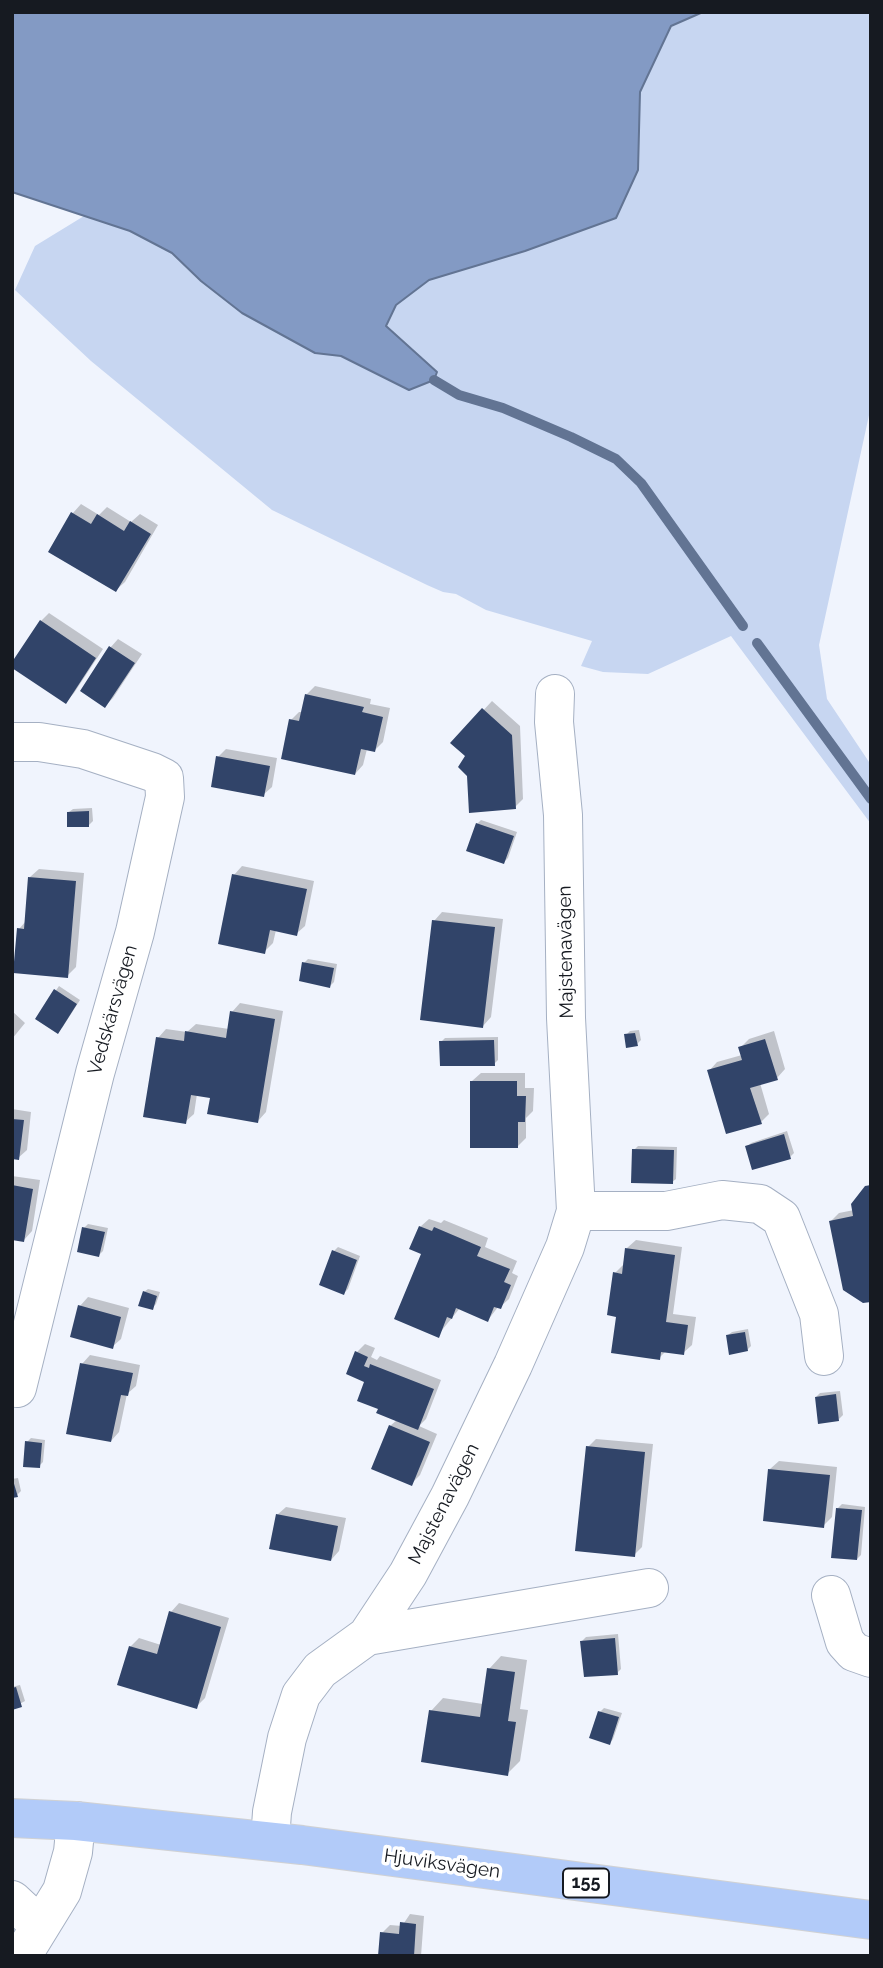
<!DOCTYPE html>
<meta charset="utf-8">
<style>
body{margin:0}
#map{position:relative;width:883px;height:1968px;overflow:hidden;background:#f0f4fd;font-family:Raleway,sans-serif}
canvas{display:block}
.frame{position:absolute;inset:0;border:14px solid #161a21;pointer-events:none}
</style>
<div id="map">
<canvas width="883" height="1968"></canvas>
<div class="frame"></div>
</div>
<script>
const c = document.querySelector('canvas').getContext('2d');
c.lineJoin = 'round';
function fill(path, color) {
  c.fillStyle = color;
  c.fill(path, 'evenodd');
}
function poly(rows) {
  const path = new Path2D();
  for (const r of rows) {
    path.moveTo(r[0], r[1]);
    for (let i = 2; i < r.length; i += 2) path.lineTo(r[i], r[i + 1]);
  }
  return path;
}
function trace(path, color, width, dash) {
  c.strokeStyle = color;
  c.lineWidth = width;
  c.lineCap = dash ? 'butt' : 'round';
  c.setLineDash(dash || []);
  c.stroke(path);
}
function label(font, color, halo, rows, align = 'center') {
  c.font = font + ' Raleway,sans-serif';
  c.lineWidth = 7;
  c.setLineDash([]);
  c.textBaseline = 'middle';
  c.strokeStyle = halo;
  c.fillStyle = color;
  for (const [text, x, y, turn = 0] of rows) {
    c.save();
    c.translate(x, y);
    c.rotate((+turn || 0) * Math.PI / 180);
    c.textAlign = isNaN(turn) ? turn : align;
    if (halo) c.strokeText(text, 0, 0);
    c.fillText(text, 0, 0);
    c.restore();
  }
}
fill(poly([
 [703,12,871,12,871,406,819,645,827,699,871,765,871,824,731,636,648,674,603,672,581,666,592,641,486,610,456,594,443,592,427,585,272,510,91,361,15,290,35,246,84,216,130,231,172,253,201,281,315,352,341,356,409,390,386,326,396,305,429,280,525,251,638,170,640,92,671,26]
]), '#c7d6f1');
const water = poly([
 [12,12,703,12,671,26,640,92,638,170,616,218,525,251,429,280,396,305,386,326,437,372,434,380,409,390,341,356,315,353,242,313,201,281,172,253,130,231,12,192,12,12]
]);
fill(water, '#839ac4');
trace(water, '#627493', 2);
fill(poly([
 [81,504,99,515,107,507,131,522,140,514,158,525,125,582,116,590,50,552,73,513],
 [49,613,103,649,74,693,66,702,41,621],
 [118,639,142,654,113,698,105,706,110,648],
 [315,686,371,699,370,704,390,708,383,742,375,750,367,749,363,765,355,774,291,720,299,712,303,712,306,695],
 [492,701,520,726,523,799,515,807,453,743],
 [226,749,277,758,272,787,263,795,218,757],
 [92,808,93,821,89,825,69,812,73,809],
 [481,820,517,832,508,858,504,862,477,824],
 [242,866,314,881,305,926,296,934,276,930,273,943,264,952,234,875],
 [39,869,84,873,76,967,67,976,19,929,26,921,30,877],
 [442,912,503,919,491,1017,483,1026,434,921],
 [308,959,337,964,334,982,330,986,304,963],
 [59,986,80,1000,62,1028,37,1018],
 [240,1003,283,1011,266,1112,258,1121,212,1096,197,1094,194,1114,185,1122,158,1038,166,1029,187,1032,196,1024,229,1029,232,1012],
 [12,1011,25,1023,12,1039],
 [639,1030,641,1040,637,1044,626,1035,630,1031],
 [774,1031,785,1069,777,1078,760,1083,769,1114,761,1122,709,1071,717,1062,742,1055,740,1048,749,1039],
 [498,1037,498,1060,494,1064,441,1042,445,1038],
 [481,1073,525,1073,525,1088,534,1088,533,1111,526,1118,526,1138,518,1146,472,1081],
 [12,1109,31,1112,27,1150,18,1158,12,1157],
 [787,1131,794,1153,790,1157,747,1147,751,1143],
 [638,1146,677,1147,676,1179,672,1182,634,1150],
 [12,1176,40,1180,32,1231,24,1240,12,1238],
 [871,1182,871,1300,831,1221,839,1213,854,1210],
 [429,1219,441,1223,444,1220,488,1238,485,1247,517,1261,512,1273,518,1276,509,1299,500,1307,498,1307,488,1320,460,1308,438,1335,420,1227],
 [88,1224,108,1228,103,1251,99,1255,84,1228],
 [636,1240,682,1247,673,1314,696,1317,692,1345,683,1353,666,1351,659,1358,615,1273,623,1265,627,1248],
 [338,1247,360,1256,348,1289,344,1293,334,1251],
 [148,1289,160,1292,156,1304,152,1308,144,1292],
 [88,1297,129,1308,121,1339,112,1347,80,1306],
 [748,1329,751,1346,747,1350,728,1335,732,1332],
 [365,1344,375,1348,371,1357,377,1360,380,1356,441,1380,426,1419,419,1426,437,1434,420,1475,411,1484,390,1426,397,1420,380,1408,357,1352],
 [90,1355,140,1365,136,1386,127,1394,119,1432,111,1441,82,1364],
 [840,1391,843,1415,839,1419,816,1397,820,1393],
 [31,1438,45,1440,43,1462,39,1466,27,1442],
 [596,1439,653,1444,642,1547,634,1555,588,1447],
 [779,1461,837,1467,832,1517,823,1526,770,1469],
 [18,1478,21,1491,17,1495,12,1479],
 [842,1504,865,1507,861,1555,857,1559,838,1508],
 [286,1507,346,1518,339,1551,331,1560,277,1515],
 [179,1603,229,1618,205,1698,196,1707,130,1647,139,1638,161,1645,171,1612],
 [618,1634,621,1669,617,1673,582,1641,586,1637],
 [501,1656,527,1660,520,1709,528,1710,520,1761,507,1774,431,1711,443,1698,483,1704,489,1669],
 [20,1685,25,1701,12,1708,12,1687],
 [604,1708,622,1713,613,1739,610,1743,592,1737,600,1712],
 [410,1914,424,1916,421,1956,380,1956,382,1933,390,1925,402,1926]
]), '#0003');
trace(poly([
 [434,380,459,395,503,408,571,437,616,459,641,483,743,626],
 [757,643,871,799]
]), '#627493', 10);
fill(poly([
 [71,512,91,524,97,514,124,531,130,521,151,534,116,592,48,552],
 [40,620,96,658,66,704,12,668,12,662],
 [109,646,135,663,105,708,80,691],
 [305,694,364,707,362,712,383,717,375,752,361,749,355,775,281,759,289,719,299,721],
 [482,708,512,735,516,809,469,813,467,776,458,767,465,756,450,743],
 [216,756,270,766,264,797,211,787],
 [89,811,89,827,67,827,67,812],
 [476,823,514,836,504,864,466,851],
 [232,874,307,889,297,936,270,930,265,954,218,944],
 [28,877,76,881,68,978,13,973,17,928,24,929],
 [432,920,495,927,483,1028,420,1020],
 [302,962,334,968,330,988,299,981],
 [54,989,77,1004,58,1034,35,1019],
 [230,1011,275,1019,258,1123,207,1114,210,1098,191,1095,186,1124,143,1117,156,1037,184,1041,185,1031,226,1038],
 [635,1033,638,1046,626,1048,624,1034],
 [765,1039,778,1080,750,1088,762,1124,726,1134,707,1070,742,1060,738,1047],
 [494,1040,495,1066,440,1066,439,1041],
 [470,1081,517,1081,517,1096,526,1096,525,1122,518,1122,518,1148,470,1148],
 [12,1119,24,1120,19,1160,12,1159],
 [784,1134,791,1159,752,1170,745,1146],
 [632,1149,674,1150,673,1184,631,1183],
 [12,1185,33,1189,24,1242,12,1240],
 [871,1185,871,1302,863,1303,843,1290,829,1221,853,1216,851,1204,865,1186],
 [419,1226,432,1231,434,1227,481,1247,477,1256,510,1269,504,1282,511,1285,501,1309,494,1307,488,1322,456,1308,452,1319,447,1317,439,1338,394,1319,421,1254,409,1249],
 [82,1227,105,1232,99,1257,77,1252],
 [625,1248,675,1255,666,1322,688,1325,684,1355,661,1352,660,1360,611,1353,616,1317,607,1315,613,1272,622,1274],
 [332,1250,357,1260,344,1295,319,1285],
 [143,1291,157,1296,153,1310,138,1306],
 [78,1305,121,1317,113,1349,70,1337],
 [745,1332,748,1351,729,1355,726,1335],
 [355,1351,368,1357,364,1366,369,1368,370,1364,434,1389,418,1430,376,1413,378,1409,357,1401,364,1382,346,1374],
 [80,1363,133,1373,128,1396,121,1395,111,1442,66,1434],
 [836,1394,839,1421,818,1424,815,1397],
 [389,1425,430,1442,412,1486,371,1469],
 [25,1441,42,1443,40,1468,23,1467],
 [586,1446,645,1452,635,1557,575,1551],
 [768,1469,830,1475,824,1528,763,1521],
 [12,1477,18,1497,12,1498],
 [836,1508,862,1510,857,1560,831,1558],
 [276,1514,338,1526,331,1561,269,1549],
 [169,1611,221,1627,197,1709,117,1685,129,1646,157,1654],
 [615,1638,618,1675,584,1677,580,1641],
 [487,1668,515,1672,508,1721,516,1722,508,1776,421,1762,429,1710,480,1717],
 [16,1687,22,1707,12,1710,12,1688],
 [598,1711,619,1717,610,1745,589,1738],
 [400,1922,416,1924,414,1956,378,1956,380,1932,399,1934]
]), '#314469');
const minor = poly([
 [555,694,554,722,563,815,566,1018,576,1211],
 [12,742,39,742,83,749,152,772,164,778,165,797,135,932,95,1073,17,1388,12,1387],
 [831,1595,845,1642,854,1652,871,1658],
 [367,1636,408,1574,450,1496,513,1365,565,1247,576,1211,666,1211,722,1200,760,1204,781,1218,819,1314,824,1356],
 [270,1841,272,1812,287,1738,301,1695,320,1670,367,1636,649,1588],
 [12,1900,40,1926],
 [22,1956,62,1891,73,1852,76,1821]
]);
const major = poly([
 [12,1818,76,1821,302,1845,871,1920]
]);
trace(minor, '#a5b0c3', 40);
trace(major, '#d0d1d3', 40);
trace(minor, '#fff', 38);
trace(major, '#b2cbf9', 38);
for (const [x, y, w] of [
 [586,1883,46]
]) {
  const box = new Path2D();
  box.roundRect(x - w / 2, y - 14.5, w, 29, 5);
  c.fillStyle = '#fff';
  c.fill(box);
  trace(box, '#161a21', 2);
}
label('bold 18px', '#161a21', null, [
 ["155",586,1883]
]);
label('19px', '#161a21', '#fff', [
 ["Majstenavägen",566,952,-91],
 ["Vedskärsvägen",113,1010,-74],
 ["Majstenavägen",444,1504,-63],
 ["Hjuviksvägen",442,1864,8]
]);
</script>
